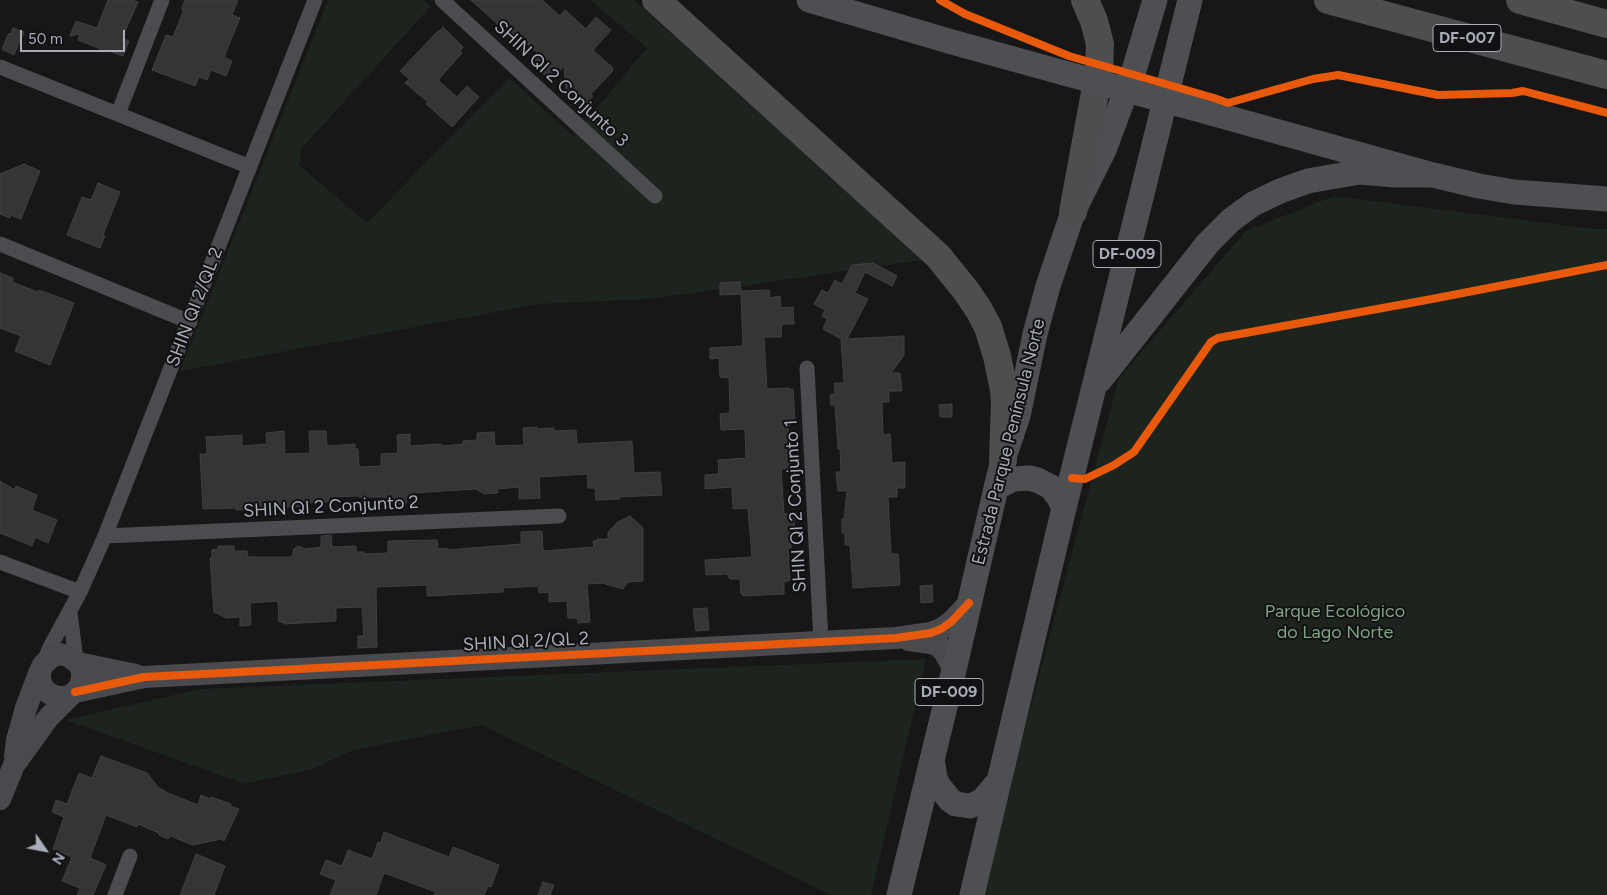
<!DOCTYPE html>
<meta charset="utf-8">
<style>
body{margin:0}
#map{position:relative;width:1607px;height:895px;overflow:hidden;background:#171717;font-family:Figtree,sans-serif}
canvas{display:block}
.north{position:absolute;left:20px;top:825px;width:50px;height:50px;-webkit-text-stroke:4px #111113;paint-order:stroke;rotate:123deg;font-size:14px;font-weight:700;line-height:20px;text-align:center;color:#a8adb8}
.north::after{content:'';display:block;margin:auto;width:18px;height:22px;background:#a8adb8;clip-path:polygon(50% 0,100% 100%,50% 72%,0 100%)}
.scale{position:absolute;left:20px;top:30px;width:105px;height:22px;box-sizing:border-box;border:2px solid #a8adb8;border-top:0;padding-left:6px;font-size:15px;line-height:18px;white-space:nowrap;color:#a8adb8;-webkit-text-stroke:4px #111113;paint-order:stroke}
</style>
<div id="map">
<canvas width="1607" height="895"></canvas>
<div class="north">N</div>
<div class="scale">50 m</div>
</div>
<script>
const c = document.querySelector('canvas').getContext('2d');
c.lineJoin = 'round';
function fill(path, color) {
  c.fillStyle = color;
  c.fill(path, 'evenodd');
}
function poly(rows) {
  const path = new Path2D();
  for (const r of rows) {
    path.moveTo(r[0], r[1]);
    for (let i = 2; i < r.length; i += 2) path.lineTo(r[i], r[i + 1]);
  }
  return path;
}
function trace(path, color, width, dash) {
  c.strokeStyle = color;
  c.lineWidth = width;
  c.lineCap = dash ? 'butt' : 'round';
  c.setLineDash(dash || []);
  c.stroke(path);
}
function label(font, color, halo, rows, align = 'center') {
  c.font = font + ' Figtree,sans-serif';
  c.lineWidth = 4;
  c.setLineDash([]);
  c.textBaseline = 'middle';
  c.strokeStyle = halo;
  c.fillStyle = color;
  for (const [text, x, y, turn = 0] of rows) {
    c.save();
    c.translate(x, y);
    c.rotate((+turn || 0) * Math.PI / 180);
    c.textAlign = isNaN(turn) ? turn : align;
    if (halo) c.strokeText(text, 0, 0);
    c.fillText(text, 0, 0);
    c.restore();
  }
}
fill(poly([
 [328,0,423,0,431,6,302,148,299,165,367,223,509,78,573,136,647,48,590,0,634,0,923,260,650,299,538,304,180,371],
 [1334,196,1593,229,1607,229,1607,895,980,895,1119,378,1246,231],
 [926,659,871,895,831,895,482,725,353,750,312,769,245,784,66,720,200,689]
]), '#1d241e');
const building = poly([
 [108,0,132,0,138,2,122,38,129,41,123,56,109,51,108,52,78,40,80,34,70,36,76,21,97,28,108,0],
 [185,0,238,0,232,15,240,18,224,57,232,61,226,76,211,70,207,80,199,77,195,86,152,70,166,35,173,37,183,12,182,8,185,0],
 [471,0,542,0,560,16,565,10,586,29,596,17,611,30,593,50,613,68,612,72,591,94,593,96,585,105,566,88,564,66,551,80,542,72,545,69,532,58,538,53,517,36,514,39,471,0],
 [443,27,463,47,460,51,462,53,438,80,457,97,467,86,479,97,452,127,426,104,428,102,405,83,409,79,400,71,439,30,440,31,443,27],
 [13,28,24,32,14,55,2,49,9,33,11,34,13,28],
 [24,164,40,171,21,219,11,215,10,218,0,214,0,174,24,164],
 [98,183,120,192,103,235,105,236,100,248,67,235,82,197,91,200,98,183],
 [873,263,897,276,892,286,865,272,855,293,868,299,847,339,904,336,904,355,891,373,900,373,902,391,889,391,889,402,882,402,883,435,890,434,892,463,905,462,905,488,897,488,897,497,888,497,891,554,898,554,900,585,853,588,850,545,845,545,845,533,842,533,842,519,844,519,847,491,838,491,836,472,841,472,840,449,838,449,835,405,831,405,830,395,835,394,834,383,844,383,841,340,843,340,823,329,827,319,822,316,825,310,814,304,822,290,828,293,835,280,842,284,852,265,873,263],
 [0,273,13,278,12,282,38,292,39,290,74,303,50,365,15,351,21,336,0,328,0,273],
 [740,282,741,291,769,290,770,298,780,296,781,308,793,307,794,324,782,324,781,337,764,337,767,389,789,388,789,389,793,389,795,422,789,422,790,426,788,426,791,469,781,469,784,514,790,513,791,518,794,517,795,535,791,536,791,548,788,548,790,580,784,582,784,594,743,596,743,594,741,594,740,579,730,579,727,574,706,575,705,560,752,557,748,508,733,509,732,487,705,489,705,475,719,474,718,460,746,458,745,429,721,430,720,414,730,413,729,378,720,377,719,358,710,359,710,348,743,346,741,294,720,295,720,283,740,282],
 [952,404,952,417,940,417,939,405,952,404],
 [537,427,537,429,554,428,554,431,576,430,577,444,632,441,634,473,660,472,662,495,619,497,620,499,596,500,595,488,588,488,587,474,539,477,540,498,519,499,519,487,497,489,498,493,484,494,476,489,413,493,414,497,406,498,407,503,399,504,386,505,386,497,359,497,359,496,329,497,329,502,307,503,307,506,236,510,236,508,203,509,200,454,207,454,206,437,242,435,242,446,267,444,266,433,284,431,285,454,310,453,309,431,326,431,327,446,355,444,355,449,358,449,359,467,381,466,381,454,398,453,397,435,410,434,410,446,441,444,442,446,463,444,463,441,477,440,477,433,494,432,495,446,524,445,523,428,537,427],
 [0,481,15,490,16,486,37,495,32,510,57,520,48,543,35,537,32,546,0,533,0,481],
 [630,516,643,528,643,581,628,582,623,589,602,583,587,584,590,622,578,623,577,618,568,618,567,601,549,602,549,592,539,593,538,586,503,588,503,592,427,596,427,585,376,587,377,647,358,648,358,636,364,636,362,607,336,608,336,621,284,624,284,622,279,622,278,601,250,603,251,625,240,626,240,617,227,618,214,612,210,558,212,558,212,550,218,549,218,546,234,546,234,551,247,551,248,557,292,557,294,549,298,546,305,549,321,547,321,536,331,535,332,547,356,546,356,552,364,552,364,554,388,553,388,541,437,540,438,549,447,548,447,550,521,544,521,532,542,531,543,551,594,547,593,541,597,541,597,539,608,539,608,532,618,522,630,516],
 [932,585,933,602,921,603,920,586,932,585],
 [707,608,709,630,696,631,693,609,707,608],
 [101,756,147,773,158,787,168,793,198,805,201,795,210,799,211,797,231,804,230,806,239,809,224,841,221,839,193,845,170,836,168,839,159,835,159,833,138,824,137,827,106,815,90,858,106,865,93,895,77,895,80,888,62,881,72,857,53,849,64,817,52,812,56,800,67,804,79,773,92,778,101,756],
 [384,832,449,857,453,847,499,865,491,887,488,886,484,895,434,895,436,892,384,873,376,895,330,895,336,880,320,874,326,860,342,866,348,850,372,859,378,842,381,843,384,832],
 [196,854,225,866,214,895,180,895,196,854],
 [543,882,554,885,550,895,538,895,543,882]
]);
fill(building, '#353536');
trace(building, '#3f4043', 1);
trace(poly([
 [442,0,655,196],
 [0,67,250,167],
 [118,114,162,0],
 [0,244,190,322],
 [807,368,821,642],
 [105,536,559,516],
 [0,562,80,592],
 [70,612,76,661],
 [43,664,50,647,80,592,105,536,315,0],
 [115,895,130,856]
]), '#4b4c50', 15);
trace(poly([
 [909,640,931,643,939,646,945,653,954,670],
 [78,663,82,670,82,678,80,686,75,692,67,697,58,697,50,694,43,688,40,679,40,671,43,665,50,658,59,654,68,656,78,663,136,675],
 [75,692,144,677,896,638,931,633,941,629,951,622,969,603],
 [15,757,17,740,26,708,40,671],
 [0,799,14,765,48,718,72,694]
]), '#4a4a4e', 22);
trace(poly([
 [809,0,952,42,1064,73],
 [1211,113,1433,175,1479,186,1514,192,1607,199],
 [1100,380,1208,243,1231,220,1253,204,1280,191,1308,181,1336,176,1360,172,1395,175,1433,175],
 [996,488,1013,479,1029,478,1037,480,1051,487,1059,498,1064,508],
 [932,759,935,778,938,785,950,800,956,804,970,806,982,801,998,782],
 [899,895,954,670,996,488,1003,460,1018,416,1035,334,1048,286,1073,212,1104,150,1135,67,1155,0],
 [972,895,1064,508,1190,0]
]), '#4d4f52', 25);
trace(poly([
 [656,0,938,256,967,292,979,310,988,327,997,356,1004,390,1005,403,1003,460],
 [1328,0,1607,75],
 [1520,0,1607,24],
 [1073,212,1099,71,1100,44,1094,21,1085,0]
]), '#4e4e51', 28);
trace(poly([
 [1064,73,1211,113]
]), '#4d4f52', 25);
trace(poly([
 [940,0,965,14,1069,56,1214,98,1228,103,1313,79,1338,75,1438,95,1512,93,1523,91,1607,113],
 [1072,478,1085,479,1114,465,1134,452,1211,342,1218,338,1432,299,1607,265],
 [75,692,144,677,896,638,931,633,941,629,951,622,969,603]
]), '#e8590c', 8);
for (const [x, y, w] of [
 [1467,38,68],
 [1127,254,68],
 [949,692,68]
]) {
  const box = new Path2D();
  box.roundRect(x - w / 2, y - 13.5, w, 27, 4);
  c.fillStyle = '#111113';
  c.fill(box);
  trace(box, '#a8adb8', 1);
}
label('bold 16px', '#a8adb8', null, [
 ["DF-007",1467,38],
 ["DF-009",1127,254],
 ["DF-009",949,692]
]);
label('18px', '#a8adb8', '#111113', [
 ["SHIN QI 2 Conjunto 3",561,84,43],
 ["SHIN QI 2/QL 2",195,307,-69],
 ["Estrada Parque Península Norte",1009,442,-76],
 ["SHIN QI 2 Conjunto 1",796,506,-93],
 ["SHIN QI 2 Conjunto 2",331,507,-3],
 ["SHIN QI 2/QL 2",526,642,-3]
]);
label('18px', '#7fa381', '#111113', [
 ["Parque Ecológico",1335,612],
 ["do Lago Norte",1335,633]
]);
</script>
